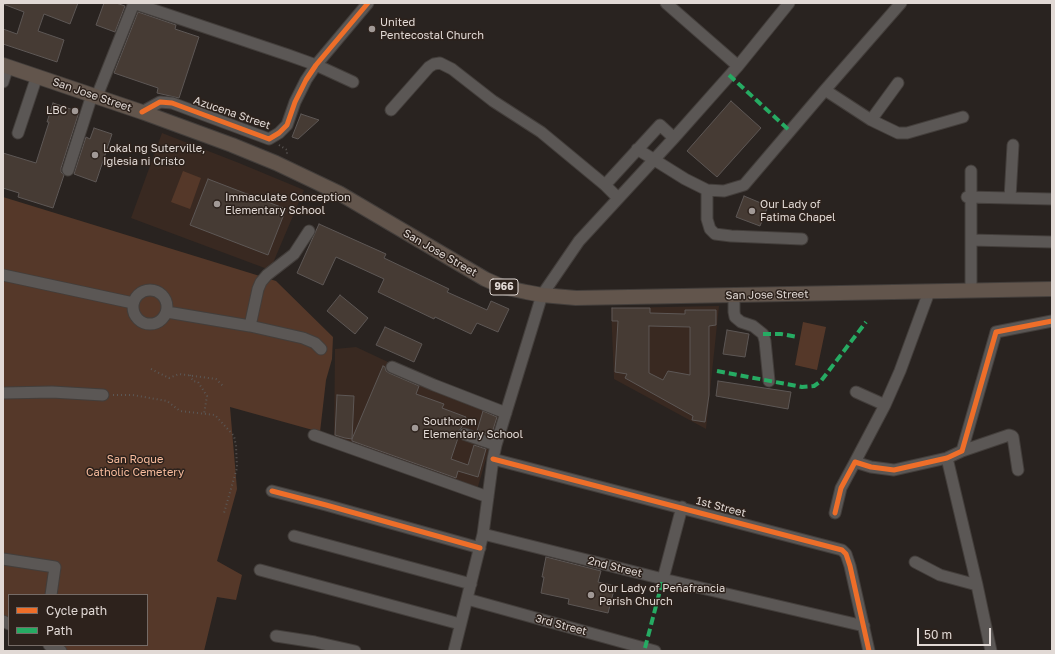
<!DOCTYPE html>
<meta charset="utf-8">
<style>
body{margin:0}
#map{position:relative;width:1055px;height:654px;overflow:hidden;background:#292320;font-family:"Golos Text",sans-serif}
canvas{display:block}
.frame{position:absolute;inset:0;border:4px solid #e1d9d5;pointer-events:none}
.legend{position:absolute;left:8px;top:594px;width:140px;height:52px;box-sizing:border-box;background:#2d221c;border:1px solid #756b66;margin:0;padding:5px 7px;list-style:none;font-size:12px;color:#e1d9d5}
.legend li{display:flex;align-items:center;gap:8px;height:20px}
.legend b{width:20px;border:1px solid #756b66}
.scale{position:absolute;left:917px;top:628px;width:74px;height:18px;box-sizing:border-box;border:2px solid #e1d9d5;border-top:0;padding-left:5px;font-size:12px;line-height:14px;white-space:nowrap;color:#e1d9d5;-webkit-text-stroke:3px #2d221c;paint-order:stroke}
</style>
<div id="map">
<canvas width="1055" height="654"></canvas>
<div class="frame"></div>
<ul class="legend">
<li><b style="height:5px;background:#ee6e29"></b>Cycle path</li>
<li><b style="height:5px;background:#26ab63"></b>Path</li>
</ul>
<div class="scale">50 m</div>
</div>
<script>
const c = document.querySelector('canvas').getContext('2d');
c.lineJoin = 'round';
function fill(path, color) {
  c.fillStyle = color;
  c.fill(path, 'evenodd');
}
function poly(rows) {
  const path = new Path2D();
  for (const r of rows) {
    if (r.length === 3) {
      path.moveTo(r[0] + r[2], r[1]);
      path.arc(r[0], r[1], r[2], 0, 2 * Math.PI);
      continue;
    }
    path.moveTo(r[0], r[1]);
    for (let i = 2; i < r.length; i += 2) path.lineTo(r[i], r[i + 1]);
  }
  return path;
}
function trace(path, color, width, dash) {
  c.strokeStyle = color;
  c.lineWidth = width;
  c.lineCap = dash ? 'butt' : 'round';
  c.setLineDash(dash || []);
  c.stroke(path);
}
function label(font, color, halo, rows, align = 'center') {
  c.font = font + ' "Golos Text",sans-serif';
  c.lineWidth = 3;
  c.setLineDash([]);
  c.textBaseline = 'middle';
  c.strokeStyle = halo;
  c.fillStyle = color;
  for (const [text, x, y, turn = 0] of rows) {
    c.save();
    c.translate(x, y);
    c.rotate((+turn || 0) * Math.PI / 180);
    c.textAlign = isNaN(turn) ? turn : align;
    if (halo) c.strokeText(text, 0, 0);
    c.fillText(text, 0, 0);
    c.restore();
  }
}
fill(poly([
 [162,133,239,163,304,190,270,270,131,218],
 [719,306,706,429,614,379,611,308],
 [356,347,499,414,477,490,334,441,335,349]
]), '#392921');
fill(poly([
 [183,171,201,178,190,209,171,202],
 [3,197,276,281,333,337,332,359,326,380,320,432,230,407,237,489,217,561,242,575,236,600,217,597,204,651,66,651,54,645,147,645,147,595,9,595,9,621,3,618],
 [803,322,826,327,817,370,795,365]
]), '#553829');
const building = poly([
 [3,3,78,3,70,24,44,14,38,31,64,40,57,62,3,44,3,29,17,34,24,12,3,4,3,3],
 [104,3,116,3,125,6,115,32,96,25,104,3],
 [138,12,176,25,175,29,199,37,179,98,157,93,158,88,114,73,138,12],
 [731,101,761,128,717,177,687,151,731,101],
 [53,103,79,112,61,168,61,172,64,175,53,208,18,197,19,193,3,188,3,153,36,163,49,122,47,122,53,103],
 [301,114,319,120,298,139,292,137,301,114],
 [94,128,112,134,96,182,74,174,86,137,90,139,94,128],
 [208,179,286,209,268,255,190,225,208,179],
 [744,196,768,206,760,226,736,217,744,196],
 [319,224,386,254,384,258,449,289,447,292,487,310,491,301,509,309,498,332,477,323,471,334,435,317,434,319,378,292,384,279,336,257,323,285,297,273,319,224],
 [340,295,368,318,355,334,327,311,340,295],
 [612,308,650,308,650,313,685,314,685,310,716,310,716,325,709,326,709,395,705,422,692,420,693,416,625,378,627,374,615,372,618,321,612,321,612,308],
 [649,326,690,327,690,375,668,371,663,380,649,373,649,326],
 [385,327,422,344,414,362,376,345,385,327],
 [727,330,749,334,745,357,723,354,727,330],
 [383,366,385,367,386,371,389,373,419,386,416,394,444,404,442,408,466,417,462,427,458,431,458,438,451,459,468,465,474,445,486,449,478,477,458,471,456,478,352,441,352,439,383,366],
 [718,381,791,392,788,409,716,396,718,381],
 [337,395,354,396,352,439,345,438,335,435,337,395],
 [483,411,497,417,491,436,477,431,483,411],
 [546,557,601,571,598,582,615,586,608,613,568,604,569,599,541,593,544,577,542,577,546,557]
]);
fill(building, '#463b34');
trace(building, '#5d5755', 1);
const minor = poly([
 [133,3,288,55,316,65,353,82],
 [666,3,738,66],
 [3,82,8,66],
 [825,90,871,120,898,133,907,133,963,117],
 [97,96,134,3],
 [391,110,429,67,434,64,440,63,452,69,493,101,541,132,605,185,618,198],
 [142,112,160,102,172,103,269,139,279,133,287,125,295,102,306,80,316,65,368,3],
 [871,120,898,83],
 [18,133,37,76],
 [637,149,685,179,707,190,724,191,744,185,825,90,901,3],
 [68,170,92,95],
 [971,171,971,289],
 [605,185,660,125,674,138],
 [707,190,707,219,710,229,715,234,731,236,802,239],
 [967,197,1052,199],
 [1010,198,1013,145],
 [971,240,1052,242],
 [3,275,133,303],
 [150,307,17],
 [734,296,734,312,735,317,741,322,753,326,763,334,765,341,769,381],
 [167,312,250,326,303,338,315,343,321,349],
 [250,326,258,289,261,282,267,275,294,254,309,231],
 [392,367,434,385,506,413],
 [856,392,885,405],
 [3,393,52,392,103,395],
 [464,434,496,445],
 [314,435,488,497],
 [962,451,1009,435,1012,436,1013,437,1018,470],
 [493,459,842,550,846,554,850,566,869,651],
 [855,462,885,405,900,371,929,292],
 [272,491,326,505,480,548],
 [835,513,841,488,855,462,871,467,894,470,947,458,962,451,996,332,1052,321],
 [483,534,663,579,864,626],
 [294,536,471,584],
 [3,559,55,567,51,595],
 [915,562,940,575,977,585,947,458],
 [260,570,460,624],
 [663,579,682,507],
 [977,585,991,651],
 [467,599,655,651],
 [3,621,9,624],
 [276,636,315,642,355,651],
 [49,645,61,651],
 [454,651,483,534,493,459,496,445,542,295,579,241,674,138,738,66,789,3]
]);
const major = poly([
 [3,65,142,112,232,145,276,163,339,193,485,279,503,287,526,292,542,295,576,298,1052,289]
]);
trace(minor, '#433e3b', 13);
trace(major, '#433e3b', 16);
trace(poly([
 [279,145,287,150,287,156],
 [151,369,169,378,179,374,216,379,224,387],
 [190,375,193,381,198,382,207,396,204,414],
 [113,395,133,395,167,401,180,411,215,415,234,436,236,446,237,468,224,513]
]), '#5b5755', 2, [1, 3]);
trace(minor, '#5b5755', 11);
trace(major, '#62554c', 14);
trace(poly([
 [729,75,790,131],
 [763,334,781,334,798,337],
 [717,371,802,387,814,386,821,381,866,322],
 [645,648,663,579]
]), '#26ab63', 4, [8, 4]);
trace(poly([
 [142,112,160,102,172,103,269,139,279,133,287,125,295,102,306,80,316,65,368,3],
 [493,459,842,550,846,554,850,566,869,651],
 [272,491,326,505,480,548],
 [835,513,841,488,855,462,871,467,894,470,947,458,962,451,996,332,1052,321]
]), '#ee6e29', 5);
for (const [x, y, r, color] of [
 [372,29,4,"#a19996"],
 [75,111,4,"#a19996"],
 [95,155,4,"#a19996"],
 [217,204,4,"#a19996"],
 [752,211,4,"#a19996"],
 [415,428,4,"#a19996"],
 [591,595,4,"#a19996"]
]) {
  const dot = new Path2D();
  dot.arc(x, y, r, 0, 2 * Math.PI);
  c.fillStyle = color;
  c.fill(dot);
  trace(dot, '#2d221c', 1.5);
}
for (const [x, y, w] of [
 [504,287,28]
]) {
  const box = new Path2D();
  box.roundRect(x - w / 2, y - 8, w, 16, 3);
  c.fillStyle = '#2d221c';
  c.fill(box);
  trace(box, '#e1d9d5', 1);
}
label('bold 10px', '#e1d9d5', null, [
 ["966",504,287]
]);
label('11px', '#e1d9d5', '#2d221c', [
 ["United",380,23],
 ["Pentecostal Church",380,36],
 ["LBC",67,111,"right"],
 ["Lokal ng Suterville,",103,149],
 ["Iglesia ni Cristo",103,162],
 ["Immaculate Conception",225,198],
 ["Elementary School",225,211],
 ["Our Lady of",760,205],
 ["Fatima Chapel",760,218],
 ["Southcom",423,422],
 ["Elementary School",423,435],
 ["Our Lady of Peñafrancia",599,589],
 ["Parish Church",599,602]
], 'left');
label('11px', '#e1d9d5', '#2d221c', [
 ["San Jose Street",92,95,19],
 ["Azucena Street",232,113,19],
 ["San Jose Street",440,253,30],
 ["San Jose Street",767,295,-1],
 ["1st Street",721,507,15],
 ["2nd Street",615,567,14],
 ["3rd Street",561,625,15]
]);
label('11px', '#f8bc9d', '#2d221c', [
 ["San Roque",135,460],
 ["Catholic Cemetery",135,473]
]);
</script>
